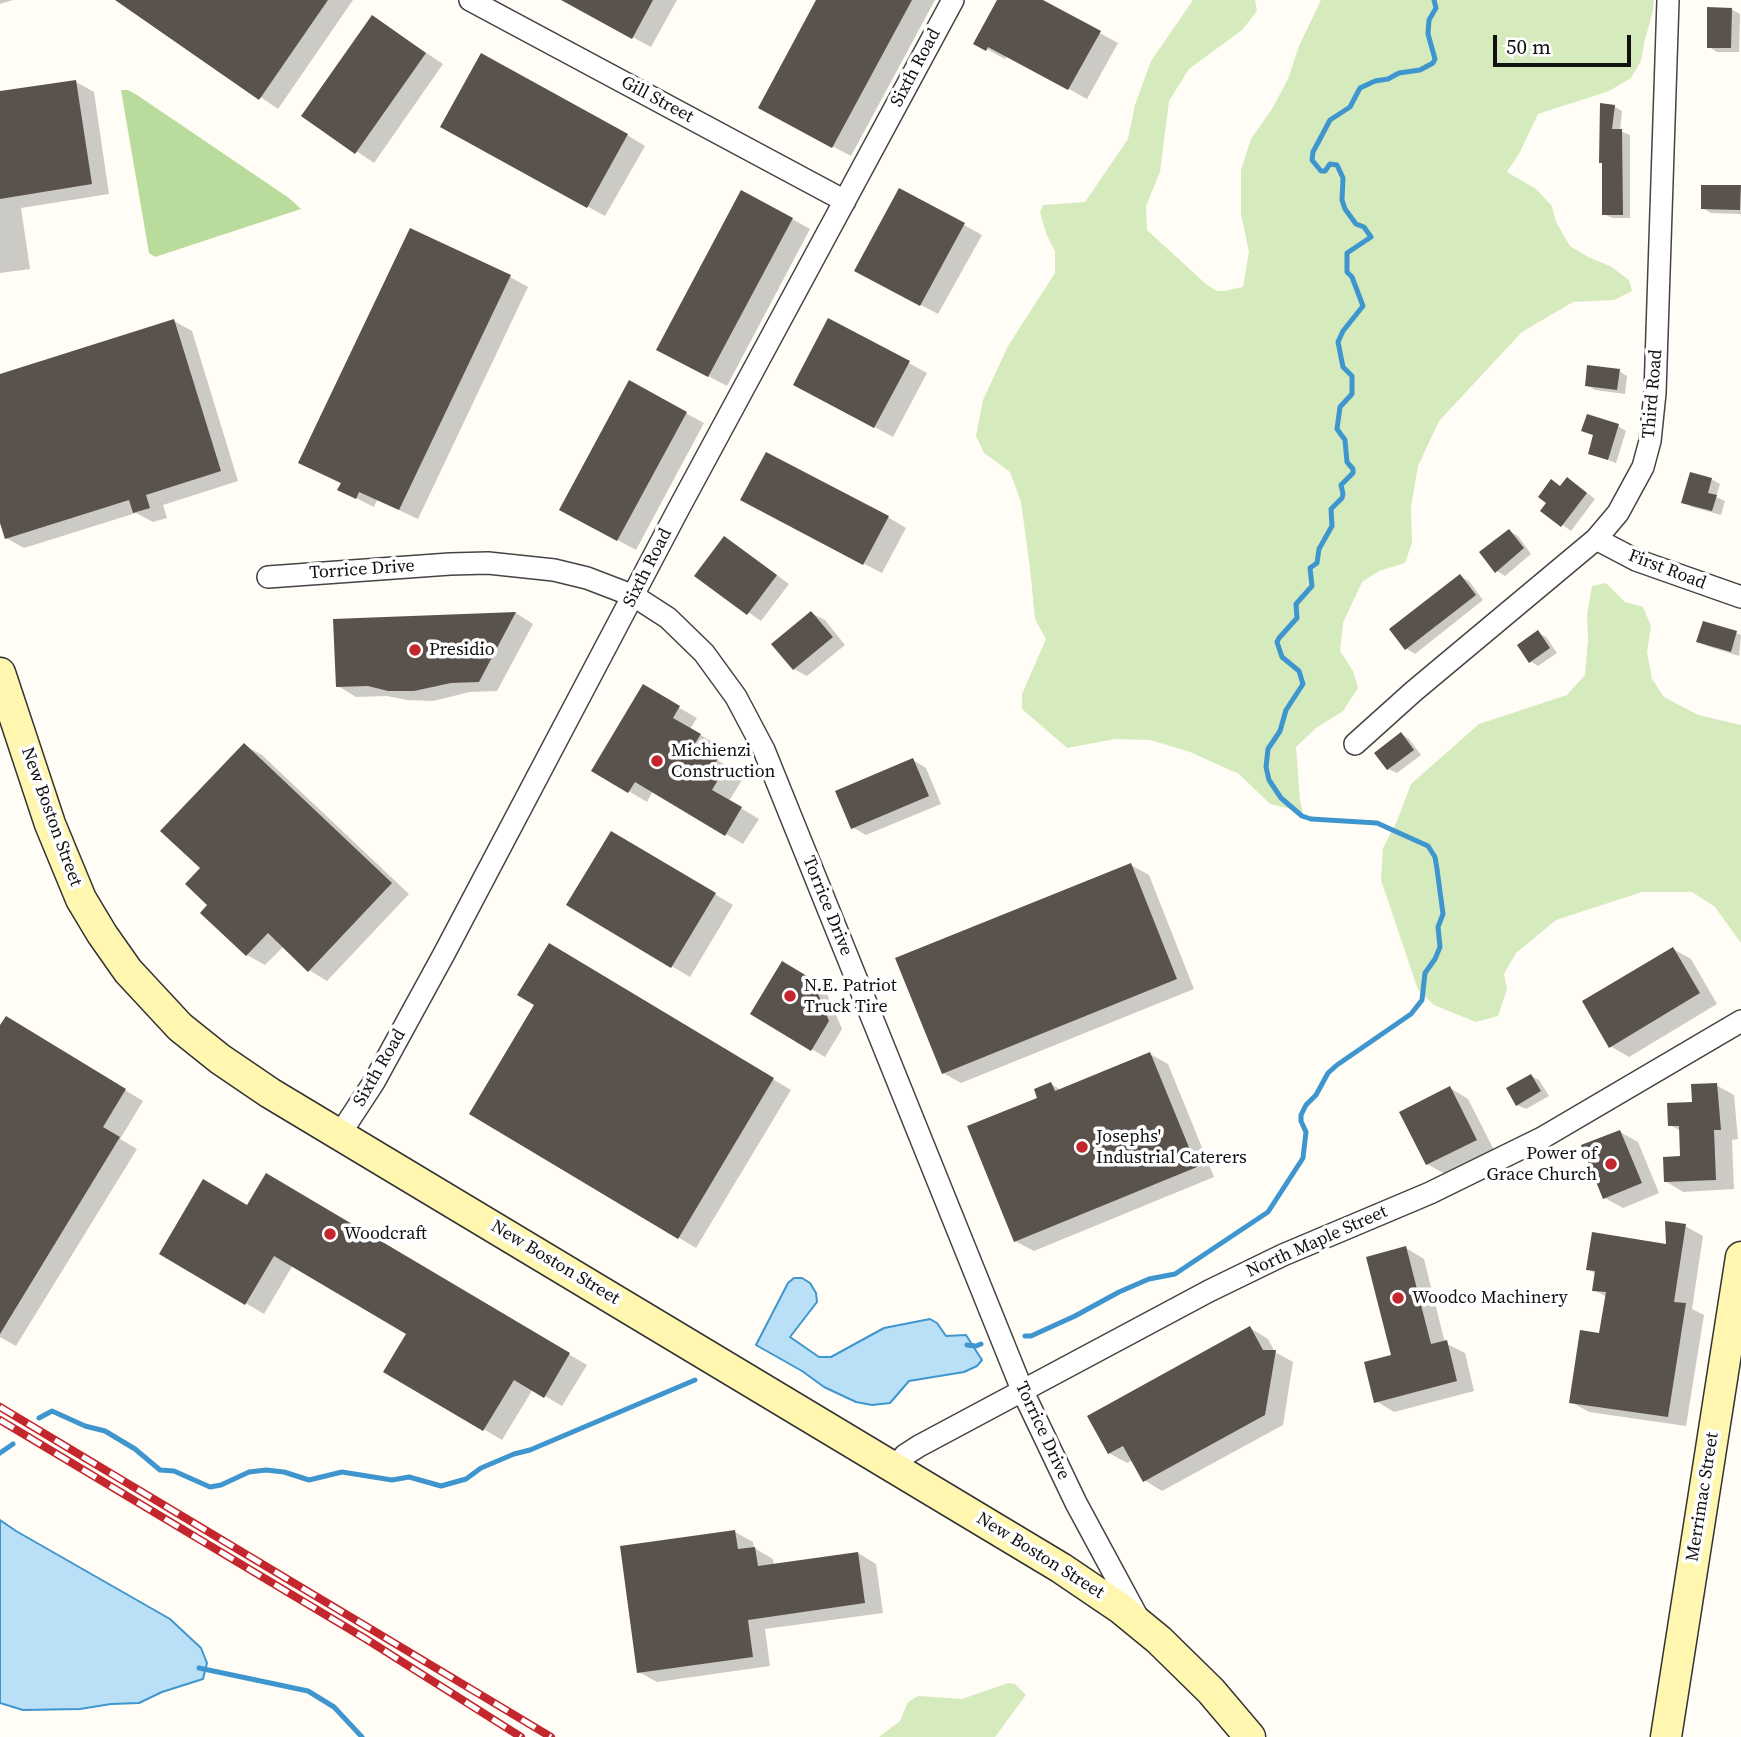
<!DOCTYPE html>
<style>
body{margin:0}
#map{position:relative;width:1741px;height:1737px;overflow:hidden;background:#fffdf5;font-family:"Source Serif 4",serif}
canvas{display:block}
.scale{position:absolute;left:1493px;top:35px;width:138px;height:32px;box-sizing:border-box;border:4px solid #111;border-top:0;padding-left:9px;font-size:21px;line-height:24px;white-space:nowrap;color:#111;-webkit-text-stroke:5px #fff;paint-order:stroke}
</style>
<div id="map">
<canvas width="1741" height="1737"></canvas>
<div class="scale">50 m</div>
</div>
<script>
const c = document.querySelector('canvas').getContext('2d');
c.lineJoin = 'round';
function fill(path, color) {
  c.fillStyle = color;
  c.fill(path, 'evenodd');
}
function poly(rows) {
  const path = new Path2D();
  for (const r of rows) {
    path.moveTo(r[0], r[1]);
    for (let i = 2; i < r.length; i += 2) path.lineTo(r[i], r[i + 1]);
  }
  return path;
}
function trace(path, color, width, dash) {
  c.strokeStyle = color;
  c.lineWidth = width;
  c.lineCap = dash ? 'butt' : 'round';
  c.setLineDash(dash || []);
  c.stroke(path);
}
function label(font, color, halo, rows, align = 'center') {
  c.font = font + ' "Source Serif 4",serif';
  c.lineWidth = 7;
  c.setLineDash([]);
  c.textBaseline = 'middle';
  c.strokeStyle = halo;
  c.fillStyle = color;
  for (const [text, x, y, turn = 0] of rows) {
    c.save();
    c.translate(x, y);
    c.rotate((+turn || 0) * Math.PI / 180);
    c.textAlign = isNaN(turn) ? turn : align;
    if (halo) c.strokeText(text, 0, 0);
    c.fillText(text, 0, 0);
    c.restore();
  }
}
fill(poly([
 [1193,0,1255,0,1257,11,1242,30,1189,69,1169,101,1160,172,1146,206,1147,230,1207,285,1217,291,1224,291,1243,287,1249,252,1241,214,1241,170,1251,139,1272,109,1288,79,1299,46,1321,0,1654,0,1653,11,1645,39,1641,61,1631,78,1609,91,1538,114,1520,152,1507,172,1536,189,1552,206,1556,222,1570,246,1588,257,1610,266,1629,280,1632,291,1614,300,1573,302,1522,332,1439,421,1418,466,1411,507,1412,543,1405,563,1379,571,1362,582,1343,623,1340,651,1353,671,1358,688,1343,711,1316,728,1296,747,1300,801,1303,812,1270,804,1239,774,1190,752,1150,740,1115,739,1067,748,1022,709,1022,694,1046,639,1035,619,1030,568,1021,502,1010,472,984,453,976,436,983,400,1008,346,1055,273,1055,252,1046,233,1040,212,1043,205,1085,202,1128,139,1135,105,1151,61],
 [1606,583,1625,602,1643,607,1651,626,1647,652,1652,679,1664,697,1698,715,1741,725,1741,943,1715,907,1692,892,1642,892,1556,920,1516,953,1504,974,1507,989,1498,1016,1476,1022,1434,1005,1418,990,1381,880,1383,848,1397,821,1411,784,1479,724,1567,695,1585,675,1588,640,1587,615,1592,586],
 [1008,1683,1015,1684,1026,1695,995,1737,879,1737,900,1721,908,1702,918,1696,962,1699]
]), '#d5ebbd');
fill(poly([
 [121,90,128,90,137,95,289,198,301,209,155,257,149,253]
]), '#b9dc9c');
const water = poly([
 [794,1278,802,1278,810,1283,816,1293,817,1302,790,1337,819,1357,831,1357,884,1328,930,1319,937,1323,946,1336,966,1335,982,1360,977,1366,964,1372,909,1381,890,1403,872,1405,856,1402,824,1387,802,1371,756,1345,788,1283,794,1278],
 [0,1520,16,1531,170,1619,201,1648,207,1663,203,1679,162,1692,139,1703,111,1704,80,1709,23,1710,0,1703,0,1520]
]);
fill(water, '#b9e0f7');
trace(water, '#3f96cf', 2);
fill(poly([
 [0,0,13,0,0,4],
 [118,0,353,0,278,109],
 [564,0,677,0,651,47],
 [818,0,935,0,851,156,778,118],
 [999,0,1039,0,1118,43,1087,99,1007,55,1005,59,976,43],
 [1731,9,1740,14,1739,52,1717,52,1709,47],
 [372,17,443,64,374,163,303,115],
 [76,82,94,92,109,194,21,208,30,269,0,273,0,93],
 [1614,106,1622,111,1620,131,1630,135,1630,218,1612,218,1604,214,1604,164],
 [627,135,645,146,605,216,460,137],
 [1740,187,1741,214,1711,213,1703,208],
 [792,219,810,229,727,386,676,359],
 [964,225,982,235,938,314,874,280],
 [510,277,528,287,418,519,377,500,374,507,358,499,340,489,342,484,301,463],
 [829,320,927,373,893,437,813,394],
 [174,321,192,331,238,481,163,505,167,518,153,522,136,513,24,548,6,538,0,517,0,375],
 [1619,371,1627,376,1625,394,1595,390,1586,385],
 [630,383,704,423,636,550,579,519],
 [1618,426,1626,431,1616,463,1590,453,1595,436,1584,431],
 [1711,479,1720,484,1716,497,1725,501,1721,515,1692,507,1683,502],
 [1575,484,1595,499,1571,531,1543,511,1561,487],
 [760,510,888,517,906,528,882,573],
 [1509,531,1518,536,1531,554,1505,576,1497,571],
 [737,546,789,584,761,621,697,576],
 [1460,576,1469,581,1483,600,1415,654,1407,649,1392,629],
 [516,613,533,624,497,691,470,692,433,701,407,700,387,696,356,697,338,686,335,620],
 [811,613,825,620,845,645,807,676,794,669],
 [1538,633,1546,637,1557,653,1538,666,1530,661],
 [1736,633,1741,635,1739,656,1707,646,1699,641],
 [643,687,697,718,690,729,718,745,711,756,735,771,732,774,742,780,729,801,759,819,743,844,653,791,647,802,593,770],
 [1401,734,1409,739,1421,755,1397,773,1388,769],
 [244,745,262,755,409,894,327,981,309,970,284,946,265,965,247,955,209,905,202,868],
 [913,760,926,768,941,804,866,835,852,827],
 [612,833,733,905,690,977,569,905],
 [1131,865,1149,875,1194,989,961,1083,943,1073],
 [549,945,791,1090,696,1248,471,1113,537,1005],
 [1673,949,1691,959,1717,1004,1629,1057,1610,1046],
 [782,963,825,989,842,1029,825,1057,752,1013],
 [0,1028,24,1028,143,1101,120,1139,137,1149,16,1346,0,1337],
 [1150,1054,1168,1064,1214,1177,1034,1251,1015,1241,1039,1099,1051,1084,1061,1090],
 [1531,1076,1539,1080,1549,1096,1526,1109,1517,1105],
 [1716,1085,1734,1095,1738,1139,1732,1140,1734,1189,1683,1192,1665,1181,1682,1157,1681,1131,1670,1125],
 [1450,1088,1468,1099,1494,1150,1445,1174,1427,1164],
 [1620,1132,1638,1142,1659,1193,1623,1208,1605,1198],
 [267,1176,587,1365,562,1406,533,1389,502,1440,385,1371,408,1334,293,1265,264,1314,161,1253,248,1208],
 [1685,1226,1703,1236,1692,1309,1704,1315,1686,1426,1589,1412,1571,1402,1601,1335,1607,1297,1594,1290,1596,1274,1588,1269,1668,1246],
 [1406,1248,1424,1259,1445,1343,1465,1353,1474,1391,1394,1412,1376,1401,1393,1356],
 [1250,1328,1268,1339,1275,1352,1293,1362,1283,1425,1162,1491,1144,1480,1133,1460,1127,1463,1109,1453],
 [735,1532,753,1542,754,1548,773,1559,774,1565,858,1553,876,1564,883,1613,765,1629,770,1666,657,1682,639,1672]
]), '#0003');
trace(poly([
 [1025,1336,1031,1336,1075,1316,1119,1292,1149,1279,1175,1274,1268,1212,1303,1158,1306,1132,1301,1121,1301,1115,1306,1105,1316,1095,1328,1073,1337,1065,1411,1014,1422,1000,1425,973,1435,959,1440,947,1438,927,1443,914,1437,869,1435,857,1428,846,1377,823,1311,819,1302,816,1281,798,1269,780,1266,767,1268,749,1280,731,1286,710,1303,684,1299,671,1282,657,1277,642,1279,638,1297,618,1296,604,1312,586,1310,568,1317,563,1319,549,1332,526,1331,509,1342,498,1343,494,1341,485,1353,473,1353,469,1347,462,1345,440,1337,429,1340,407,1352,394,1352,376,1343,367,1338,342,1343,331,1363,306,1352,277,1347,272,1347,253,1371,237,1364,227,1356,224,1345,209,1342,200,1343,178,1337,165,1330,164,1325,171,1321,171,1312,160,1313,152,1330,120,1350,107,1360,88,1375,81,1388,79,1399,73,1420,70,1433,63,1435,59,1428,34,1429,20,1436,8,1434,0],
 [967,1345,976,1346,981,1344],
 [39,1418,52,1411,85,1426,105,1431,135,1449,160,1470,174,1471,210,1487,221,1485,249,1472,266,1470,284,1472,309,1480,342,1472,392,1480,409,1477,441,1486,466,1479,481,1468,514,1454,530,1450,695,1380],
 [0,1453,13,1444],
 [199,1668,308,1691,334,1707,362,1737]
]), '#3f96cf', 5);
fill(poly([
 [115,0,328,0,259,100],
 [561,0,653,0,632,39],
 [816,0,912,0,832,148,758,108],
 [997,0,1043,0,1101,31,1068,90,988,47,986,51,973,44],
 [1707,7,1732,8,1731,48,1707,48],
 [372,15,426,53,355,154,301,116],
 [481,53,628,134,587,208,440,127],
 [76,80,92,184,0,199,0,91],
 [1600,103,1615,105,1612,129,1622,129,1623,215,1602,215,1602,163,1599,163],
 [1701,185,1741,185,1740,210,1701,209],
 [899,188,965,223,920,306,854,271],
 [741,190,793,218,708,377,656,350],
 [410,228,511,275,399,510,359,492,356,499,337,490,341,483,298,463],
 [828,318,910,361,874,428,793,385],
 [174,319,221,471,146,495,150,508,133,513,129,500,5,539,0,523,0,374],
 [1587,365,1620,369,1617,390,1585,386],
 [629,380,687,412,617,541,559,510],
 [1587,414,1619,424,1608,460,1588,454,1593,435,1581,431],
 [766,452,889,516,863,565,740,500],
 [1690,472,1712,478,1708,493,1717,495,1712,511,1681,503],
 [1567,477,1587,493,1561,527,1540,511,1546,503,1538,497,1551,479,1560,486],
 [1509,529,1524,548,1495,573,1479,552],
 [724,536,777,575,747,615,694,576],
 [1460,574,1476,595,1405,650,1389,629],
 [811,611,833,637,793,670,771,644],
 [516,612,479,682,451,683,414,691,388,691,368,686,336,687,333,619],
 [1703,621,1737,631,1731,652,1696,642],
 [1538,630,1550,648,1529,663,1517,645],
 [643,684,680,706,673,718,701,734,694,745,718,759,715,763,725,768,712,790,742,807,725,836,635,782,628,793,591,771],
 [1401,732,1414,750,1387,770,1374,753],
 [244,743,392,883,308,972,268,933,246,956,200,913,207,905,185,884,200,868,160,831],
 [913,758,929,796,851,829,835,791],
 [611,831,716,893,671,968,566,905],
 [1131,863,1177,979,942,1074,895,958],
 [549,943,774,1078,678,1239,469,1114,534,1005,517,995],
 [1673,947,1700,993,1609,1048,1582,1001],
 [782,961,812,979,829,1021,811,1051,750,1014],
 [6,1016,126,1089,103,1127,120,1137,0,1334,0,1025],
 [1150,1052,1197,1167,1014,1242,967,1126,1037,1098,1034,1089,1051,1082,1055,1091],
 [1531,1074,1541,1091,1516,1106,1506,1088],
 [1717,1083,1721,1130,1714,1130,1716,1180,1664,1182,1663,1157,1680,1156,1679,1126,1668,1126,1667,1103,1692,1102,1691,1084],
 [1450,1086,1477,1140,1426,1165,1399,1112],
 [1620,1130,1642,1183,1603,1199,1581,1145],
 [266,1173,570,1353,544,1398,514,1380,483,1431,383,1372,406,1334,274,1256,245,1305,159,1254,203,1179,247,1205],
 [1665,1221,1686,1224,1674,1302,1686,1303,1668,1417,1569,1403,1580,1330,1599,1333,1606,1292,1592,1291,1595,1271,1586,1270,1592,1232,1666,1244],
 [1406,1246,1431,1344,1447,1340,1457,1381,1374,1403,1364,1362,1391,1355,1366,1257],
 [1250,1326,1263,1350,1276,1350,1265,1415,1143,1482,1123,1446,1108,1454,1087,1416],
 [735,1530,738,1549,755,1547,758,1566,858,1552,865,1603,748,1620,753,1657,637,1673,620,1546]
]), '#5a524d');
const minor = poly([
 [470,0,845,201],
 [1596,539,1636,560,1741,597],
 [268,577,450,564,488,563,554,570,587,578,634,596,668,618,704,653,736,697,764,750,1023,1392,1076,1503,1137,1616],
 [1355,744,1414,691,1596,539,1618,513,1643,467,1650,441,1655,393,1668,0],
 [340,1134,374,1082,444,954,679,508,953,0],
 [896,1467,905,1455,919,1446,1209,1291,1283,1255,1430,1193,1542,1138,1741,1021]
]);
const secondary = poly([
 [0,673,50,824,81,899,102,934,128,971,180,1027,220,1059,270,1093,1061,1568,1120,1608,1159,1640,1211,1691,1250,1737],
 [1666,1737,1741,1257]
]);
trace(minor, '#444', 24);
trace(secondary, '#333', 33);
trace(minor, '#fff', 21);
trace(secondary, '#fff6b0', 30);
const rail = poly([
 [0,1407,551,1737],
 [0,1420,366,1639,521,1737]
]);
trace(rail, '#c4262e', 8);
trace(rail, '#fff', 5, [16]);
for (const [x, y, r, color] of [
 [415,650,7,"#c4262e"],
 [657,761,7,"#c4262e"],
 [790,996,7,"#c4262e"],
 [1082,1147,7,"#c4262e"],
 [1611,1164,7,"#c4262e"],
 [330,1234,7,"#c4262e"],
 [1398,1298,7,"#c4262e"]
]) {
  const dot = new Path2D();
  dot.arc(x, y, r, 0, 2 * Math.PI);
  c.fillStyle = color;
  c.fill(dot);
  trace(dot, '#fff', 2.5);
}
label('18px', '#111', '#fff', [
 ["Sixth Road",916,68,-62],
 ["Gill Street",657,100,28],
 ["Third Road",1653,394,-85],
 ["Sixth Road",648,568,-63],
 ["Torrice Drive",362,570,-4],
 ["First Road",1667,570,21],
 ["New Boston Street",51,817,70],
 ["Torrice Drive",827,906,68],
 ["Sixth Road",380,1068,-60],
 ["North Maple Street",1317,1242,-24],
 ["New Boston Street",555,1263,31],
 ["Torrice Drive",1042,1431,65],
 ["Merrimac Street",1703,1497,-81],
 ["New Boston Street",1040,1556,32]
]);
label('18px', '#111', '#fff', [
 ["Presidio",429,650],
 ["Michienzi",671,751],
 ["Construction",671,772],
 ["N.E. Patriot",804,986],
 ["Truck Tire",804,1007],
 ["Josephs'",1096,1137],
 ["Industrial Caterers",1096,1158],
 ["Power of",1597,1154,"right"],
 ["Grace Church",1597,1175,"right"],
 ["Woodcraft",344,1234],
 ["Woodco Machinery",1412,1298]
], 'left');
</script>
